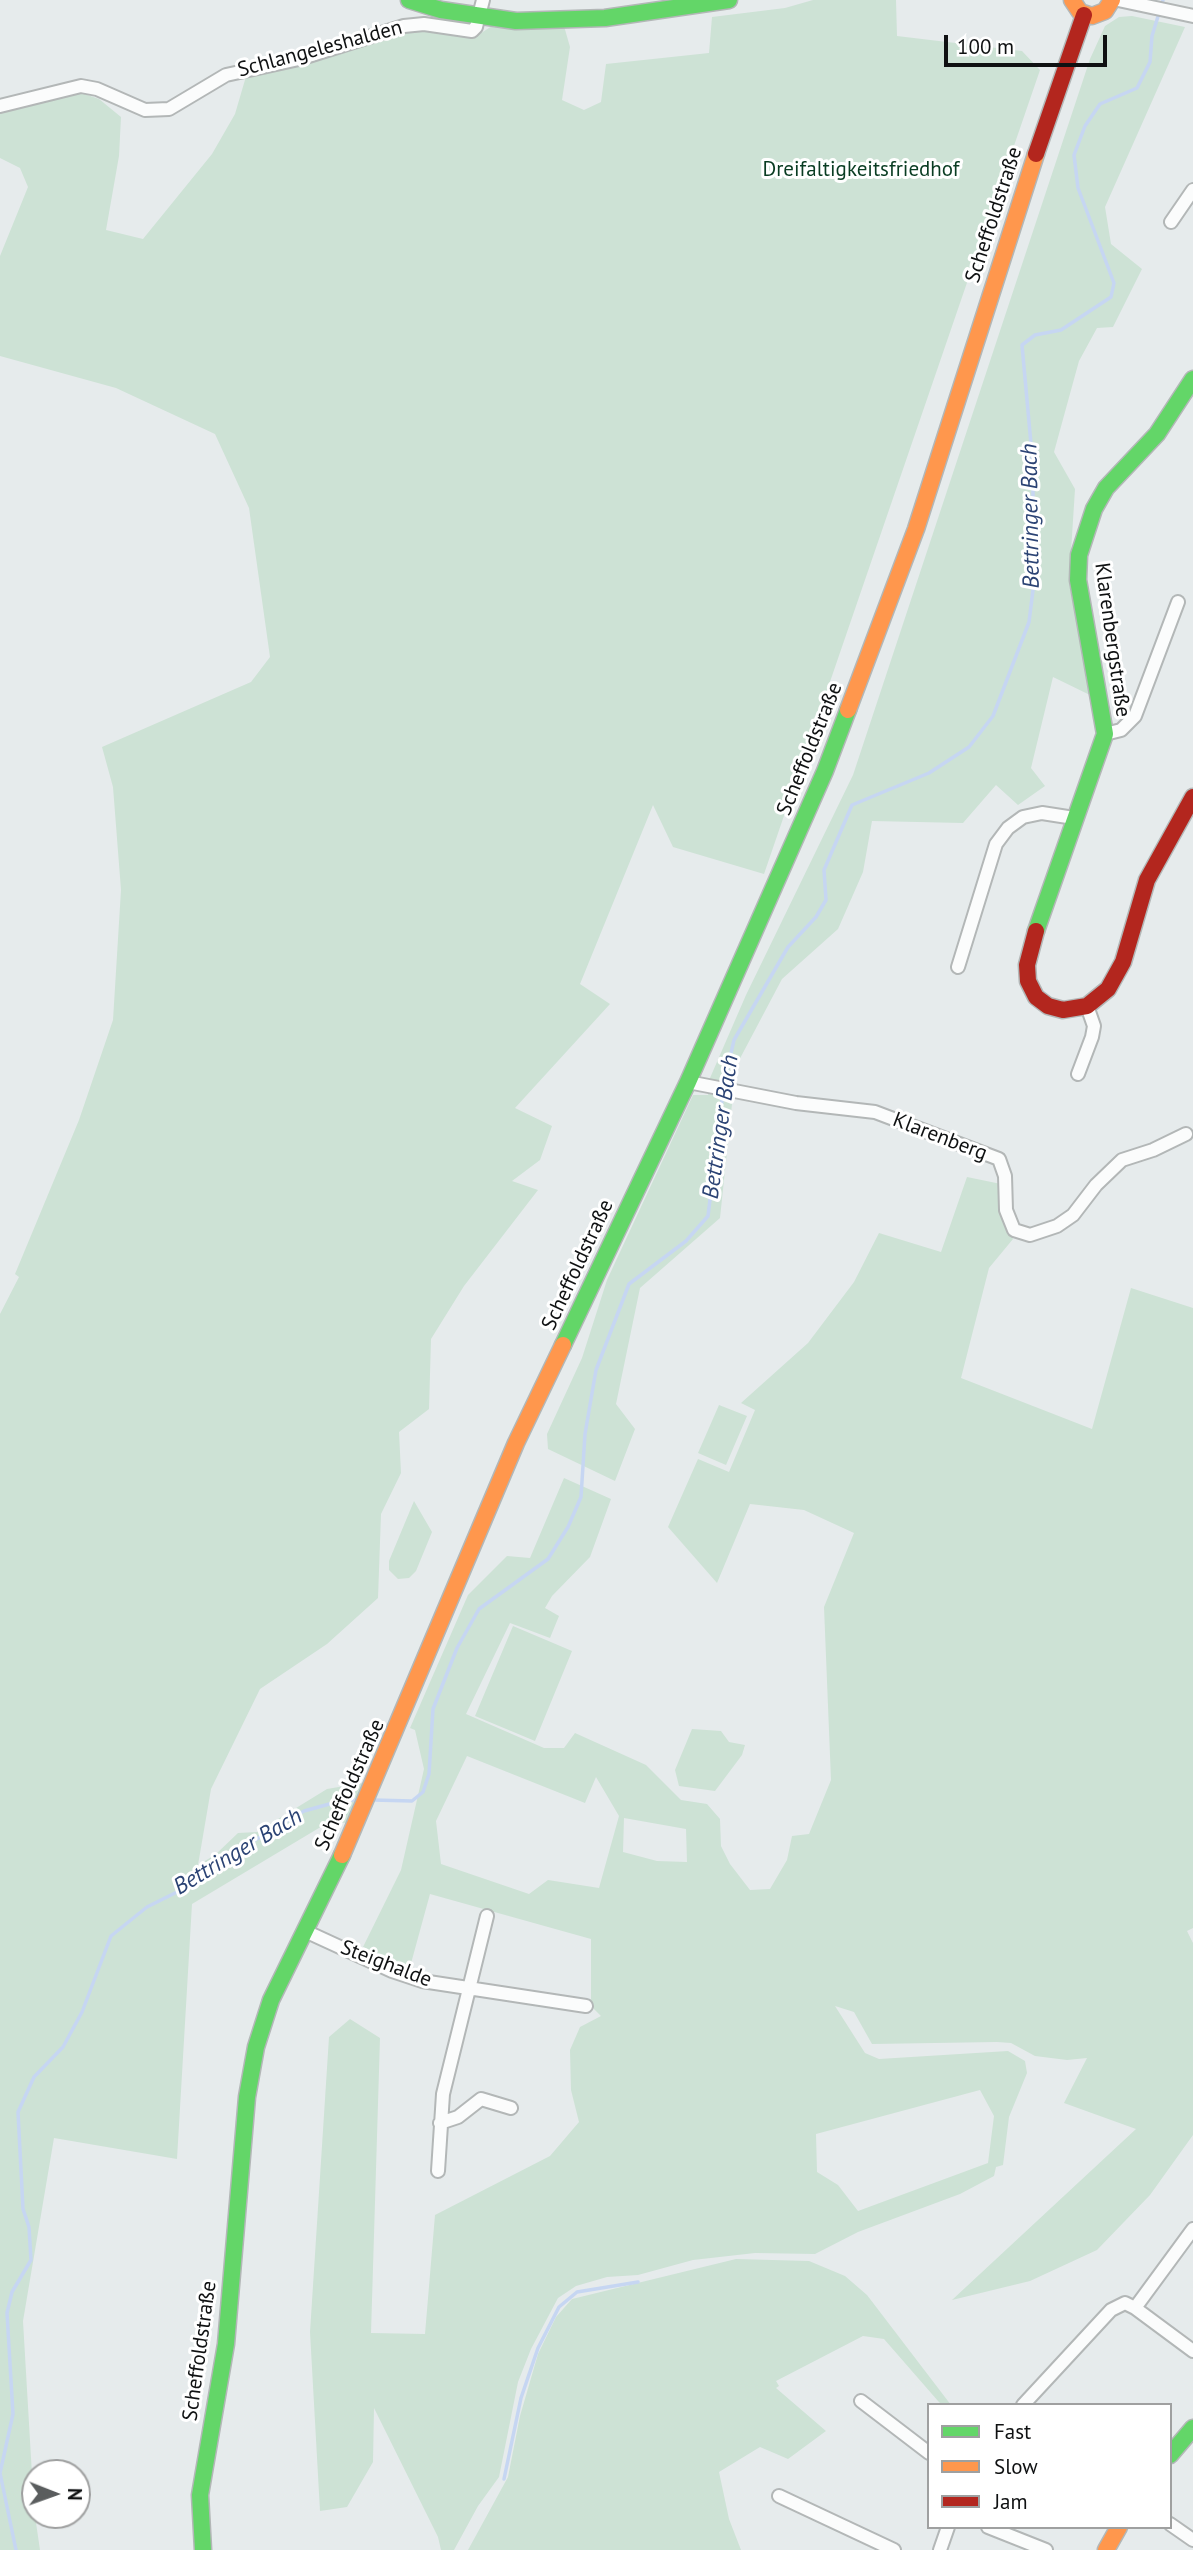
<!DOCTYPE html>
<meta charset="utf-8">
<style>
body{margin:0}
#map{position:relative;width:1193px;height:2550px;overflow:hidden;background:#e6ebec;font-family:"PT Sans",sans-serif}
canvas{display:block}
.legend{position:absolute;left:927px;top:2403px;width:245px;height:126px;box-sizing:border-box;background:#fff;border:2px solid #9fa0a0;margin:0;padding:9px 12px;list-style:none;font-size:21px;color:#0f1112}
.legend li{display:flex;align-items:center;gap:14px;height:35px}
.legend b{width:35px;border:2px solid #9fa0a0}
.north{position:absolute;left:21px;top:2459px;width:70px;height:70px;box-sizing:border-box;background:#fff;border:2px solid #9fa0a0;border-radius:50%;rotate:91deg;font-size:19px;font-weight:700;line-height:28px;text-align:center;color:#0f1112}
.north::after{content:'';display:block;margin:auto;width:24px;height:32px;background:#5a5d5e;clip-path:polygon(50% 0,100% 100%,50% 72%,0 100%)}
.scale{position:absolute;left:944px;top:35px;width:163px;height:32px;box-sizing:border-box;border:4px solid #0f1112;border-top:0;padding-left:9px;font-size:21px;line-height:24px;white-space:nowrap;color:#0f1112;-webkit-text-stroke:5px #fff;paint-order:stroke}
</style>
<div id="map">
<canvas width="1193" height="2550"></canvas>
<ul class="legend">
<li><b style="height:9px;background:#63d668"></b>Fast</li>
<li><b style="height:9px;background:#ff974d"></b>Slow</li>
<li><b style="height:9px;background:#b3261e"></b>Jam</li>
</ul>
<div class="north">N</div>
<div class="scale">100 m</div>
</div>
<script>
const c = document.querySelector('canvas').getContext('2d');
c.lineJoin = 'round';
function fill(path, color) {
  c.fillStyle = color;
  c.fill(path, 'evenodd');
}
function poly(rows) {
  const path = new Path2D();
  for (const r of rows) {
    path.moveTo(r[0], r[1]);
    for (let i = 2; i < r.length; i += 2) path.lineTo(r[i], r[i + 1]);
  }
  return path;
}
function trace(path, color, width, dash) {
  c.strokeStyle = color;
  c.lineWidth = width;
  c.lineCap = dash ? 'butt' : 'round';
  c.setLineDash(dash || []);
  c.stroke(path);
}
function label(font, color, halo, rows, align = 'center') {
  c.font = font + ' "PT Sans",sans-serif';
  c.lineWidth = 6;
  c.setLineDash([]);
  c.textBaseline = 'middle';
  c.strokeStyle = halo;
  c.fillStyle = color;
  for (const [text, x, y, turn = 0] of rows) {
    c.save();
    c.translate(x, y);
    c.rotate((+turn || 0) * Math.PI / 180);
    c.textAlign = isNaN(turn) ? turn : align;
    if (halo) c.strokeText(text, 0, 0);
    c.fillText(text, 0, 0);
    c.restore();
  }
}
fill(poly([
 [813,0,896,0,897,36,1022,51,1040,70,764,874,673,847,653,805,580,984,610,1004,515,1108,552,1126,540,1160,512,1181,538,1190,464,1286,431,1339,429,1409,399,1432,401,1473,381,1514,378,1598,327,1644,260,1689,211,1789,198,1865,215,1855,238,1833,257,1832,327,1789,368,1782,348,1823,329,1822,192,1904,177,2159,54,2138,23,2321,34,2509,40,2550,0,2550,0,1314,19,1277,15,1274,79,1120,113,1020,121,890,113,787,102,747,251,682,270,657,249,508,215,434,116,388,0,356,0,256,28,187,20,168,0,158,0,112,79,92,99,99,121,117,119,156,106,230,143,239,212,154,235,114,247,73,407,29,475,37,492,26,564,26,570,47,562,100,584,110,601,102,606,64,709,53,712,17,785,8],
 [1132,16,1185,27,1105,207,1111,244,1142,269,1113,327,1097,328,1079,361,1054,452,1075,489,1069,583,1092,696,1053,677,1031,768,1045,786,1018,805,996,785,963,823,872,821,863,872,838,929,782,979,736,1066,720,1218,640,1288,616,1404,635,1429,615,1481,548,1449,547,1434,582,1358,607,1280,693,1095,708,1095,710,1078,746,995,853,775,1090,59,1105,26,1119,17],
 [967,1177,1001,1184,1001,1211,1013,1239,989,1268,961,1378,1092,1429,1131,1288,1193,1308,1193,1928,1187,1931,1193,1943,1193,2135,1150,2195,1097,2250,1030,2281,952,2300,1136,2129,1064,2103,1087,2058,1067,2060,1035,2056,1011,2043,997,2042,872,2044,854,2012,835,2006,865,2053,879,2059,1008,2051,1025,2061,1027,2073,1009,2117,1003,2165,996,2167,994,2176,960,2194,858,2232,815,2254,755,2253,693,2260,638,2275,607,2277,576,2286,558,2298,531,2349,518,2382,499,2477,478,2506,454,2550,441,2550,438,2537,374,2408,373,2462,347,2507,320,2511,310,2332,329,2037,350,2019,380,2038,371,2333,425,2334,435,2215,550,2156,579,2122,571,2090,570,2050,580,2027,601,2016,591,2006,591,1939,430,1894,410,1967,363,1947,401,1870,424,1769,415,1730,410,1728,468,1595,507,1556,530,1558,564,1478,611,1499,590,1557,552,1596,545,1608,559,1616,550,1638,510,1623,466,1714,544,1748,564,1748,575,1733,646,1765,681,1800,707,1804,720,1819,721,1846,730,1864,750,1890,770,1889,787,1860,792,1836,809,1834,831,1780,824,1607,854,1533,804,1510,750,1504,717,1583,668,1527,698,1459,729,1472,755,1410,741,1403,808,1343,854,1282,879,1233,941,1252],
 [467,1756,585,1803,596,1777,619,1816,599,1888,548,1880,529,1894,441,1864,436,1821],
 [624,1818,686,1829,687,1862,657,1861,623,1852],
 [980,2090,994,2116,988,2163,858,2211,838,2185,817,2172,816,2134],
 [719,1405,747,1416,726,1465,698,1453],
 [414,1501,432,1532,416,1571,409,1578,398,1579,389,1570,389,1561],
 [513,1626,572,1651,535,1741,475,1716],
 [692,1729,721,1731,729,1742,745,1745,742,1755,715,1791,679,1786,675,1770],
 [736,2259,809,2261,845,2276,867,2295,951,2405,942,2405,938,2401,884,2339,863,2336,776,2381,779,2386,776,2388,826,2431,788,2459,760,2447,719,2472,729,2519,741,2550,468,2550,508,2477,520,2416,538,2354,556,2317,572,2299]
]), '#cde2d5');
trace(poly([
 [724,1084,734,1040,788,947,816,917,826,900,824,870,852,805,929,773,969,747,993,716,1029,622,1035,574,1032,455,1022,345,1035,335,1061,330,1111,297,1114,283,1078,188,1074,155,1085,126,1100,104,1137,88,1150,62,1152,36,1163,0],
 [373,1800,412,1801,423,1792,429,1774,433,1709,457,1648,479,1609,548,1559,568,1527,581,1497,585,1434,596,1370,629,1284,686,1241,708,1216,723,1092],
 [504,2479,521,2398,538,2348,559,2307,577,2292,638,2282],
 [16,2550,0,2473,13,2414,7,2313,12,2292,31,2260,29,2227,23,2209,18,2112,34,2077,63,2047,82,2012,111,1936,147,1907,185,1888,218,1862,304,1811,344,1800,362,1800]
]), '#c6d6f2', 3.5);
const street = poly([
 [1118,0,1193,16],
 [0,106,81,86,97,89,145,110,169,109,226,75,299,59,404,26,424,24,472,31,476,27,483,0],
 [1171,222,1193,190],
 [1105,734,1121,730,1135,716,1178,602],
 [958,967,996,844,1008,828,1023,817,1042,813,1074,818],
 [1078,1074,1092,1037,1094,1026,1087,1006],
 [688,1082,796,1103,875,1112,999,1159,1005,1176,1006,1210,1014,1230,1030,1235,1057,1226,1073,1215,1096,1185,1122,1160,1153,1150,1186,1134],
 [305,1931,392,1971,422,1981,586,2006],
 [440,2123,458,2117,481,2099,511,2108],
 [438,2171,443,2094,487,1916],
 [1193,2229,1135,2308,1193,2351],
 [861,2401,929,2453],
 [1023,2405,1111,2310,1125,2303,1135,2308],
 [779,2496,894,2550],
 [1170,2524,1193,2540],
 [988,2527,1046,2550],
 [940,2550,948,2527]
]);
const fast = poly([
 [409,0,441,10,516,21,605,18,729,0],
 [1036,931,1105,734,1078,580,1079,555,1094,509,1106,488,1157,434,1193,379],
 [563,1345,688,1082,825,771,848,710],
 [1170,2455,1193,2428],
 [203,2550,200,2495,226,2344,247,2097,256,2047,271,2000,342,1855]
]);
const slow = poly([
 [1072,0,1080,12,1092,16,1105,11,1112,0],
 [848,710,916,529,1036,154],
 [342,1855,516,1443,563,1345],
 [1106,2550,1119,2527]
]);
const jam = poly([
 [1036,154,1084,15],
 [1036,931,1027,965,1028,981,1036,997,1048,1006,1063,1010,1087,1006,1108,989,1123,962,1147,880,1193,797]
]);
trace(street, '#b3b7b7', 16);
trace(fast, '#b3b7b7', 19);
trace(slow, '#b3b7b7', 19);
trace(jam, '#b3b7b7', 19);
trace(street, '#fbfcfc', 12);
trace(fast, '#63d668', 16);
trace(slow, '#ff974d', 16);
trace(jam, '#b3261e', 16);
label('21px', '#0f1112', '#fff', [
 ["Schlangeleshalden",320,49,-15],
 ["Scheffoldstraße",994,215,-72],
 ["Klarenbergstraße",1112,640,82],
 ["Scheffoldstraße",810,749,-68],
 ["Klarenberg",940,1137,21],
 ["Scheffoldstraße",578,1265,-65],
 ["Scheffoldstraße",350,1785,-66],
 ["Steighalde",386,1964,21],
 ["Scheffoldstraße",200,2351,-82]
]);
label('21px', '#093c22', '#fff', [
 ["Dreifaltigkeitsfriedhof",861,170]
]);
label('italic 23px', '#2b4374', '#fff', [
 ["Bettringer Bach",1031,516,-91],
 ["Bettringer Bach",721,1127,-82],
 ["Bettringer Bach",238,1852,-31]
]);
</script>
